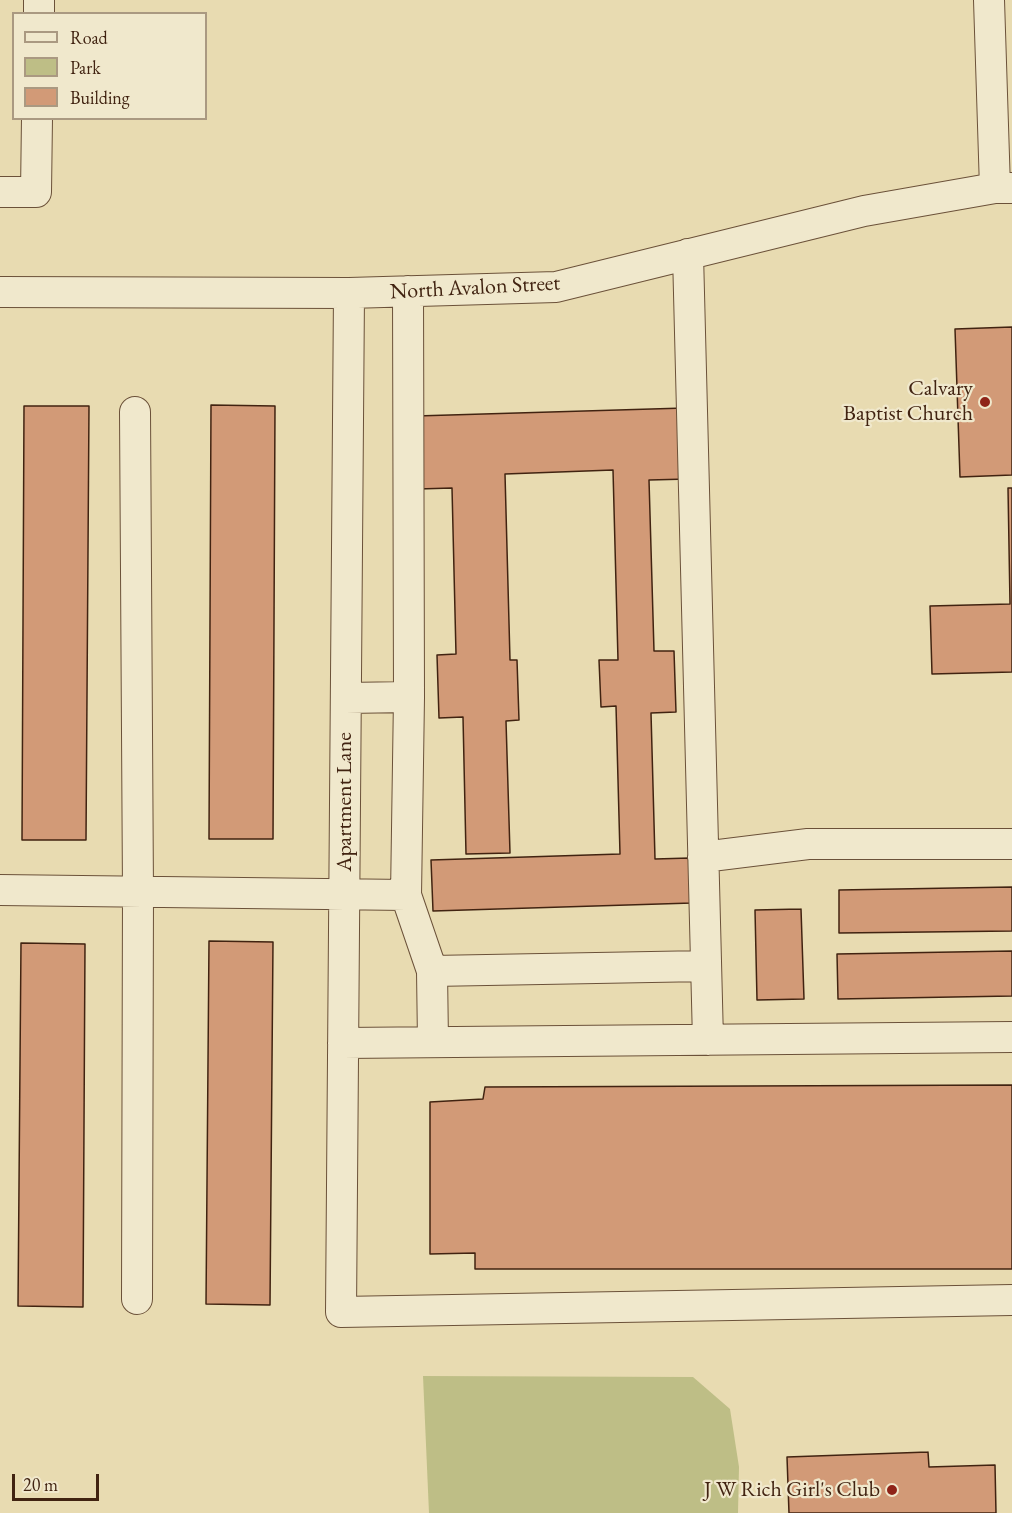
<!DOCTYPE html>
<style>
body{margin:0}
#map{position:relative;width:1012px;height:1513px;overflow:hidden;background:#e8dbb1;font-family:"EB Garamond",serif}
canvas{display:block}
.legend{position:absolute;left:12px;top:12px;width:195px;height:108px;box-sizing:border-box;background:#f0e8cc;border:2px solid #aa9981;margin:0;padding:8px 10px;list-style:none;font-size:18px;color:#412311}
.legend li{display:flex;align-items:center;gap:12px;height:30px}
.legend b{width:30px;border:2px solid #aa9981}
.scale{position:absolute;left:12px;top:1474px;width:87px;height:27px;box-sizing:border-box;border:3px solid #412311;border-top:0;padding-left:8px;font-size:18px;line-height:21px;white-space:nowrap;color:#412311;-webkit-text-stroke:4px #f0e8cc;paint-order:stroke}
</style>
<div id="map">
<canvas width="1012" height="1513"></canvas>
<ul class="legend">
<li><b style="height:8px;background:#f0e8cc"></b>Road</li>
<li><b style="height:16px;background:#bebe86"></b>Park</li>
<li><b style="height:16px;background:#d29a77"></b>Building</li>
</ul>
<div class="scale">20 m</div>
</div>
<script>
const c = document.querySelector('canvas').getContext('2d');
c.lineJoin = 'round';
function fill(path, color) {
  c.fillStyle = color;
  c.fill(path, 'evenodd');
}
function poly(rows) {
  const path = new Path2D();
  for (const r of rows) {
    path.moveTo(r[0], r[1]);
    for (let i = 2; i < r.length; i += 2) path.lineTo(r[i], r[i + 1]);
  }
  return path;
}
function trace(path, color, width, dash) {
  c.strokeStyle = color;
  c.lineWidth = width;
  c.lineCap = dash ? 'butt' : 'round';
  c.setLineDash(dash || []);
  c.stroke(path);
}
function label(font, color, halo, rows, align = 'center') {
  c.font = font + ' "EB Garamond",serif';
  c.lineWidth = 4.5;
  c.setLineDash([]);
  c.textBaseline = 'middle';
  c.strokeStyle = halo;
  c.fillStyle = color;
  for (const [text, x, y, turn = 0] of rows) {
    c.save();
    c.translate(x, y);
    c.rotate((+turn || 0) * Math.PI / 180);
    c.textAlign = isNaN(turn) ? turn : align;
    if (halo) c.strokeText(text, 0, 0);
    c.fillText(text, 0, 0);
    c.restore();
  }
}
fill(poly([
 [423,1376,693,1377,730,1409,739,1467,738,1513,429,1513]
]), '#bebe86');
const building = poly([
 [1012,327,1012,475,960,477,955,329,1012,327],
 [211,405,275,406,273,839,209,839,211,405],
 [24,406,89,406,86,840,22,840,24,406],
 [685,408,688,479,649,480,654,651,674,651,676,712,651,713,655,859,690,858,692,903,433,911,431,860,620,854,616,706,601,707,599,660,618,660,613,470,505,474,510,660,517,660,519,720,506,721,510,853,466,854,463,717,439,718,437,655,456,654,452,488,418,489,416,416,685,408],
 [1008,488,1012,488,1012,672,932,674,930,606,1010,604,1008,488],
 [1012,887,1012,931,839,933,839,890,1012,887],
 [801,909,804,999,757,1000,755,910,801,909],
 [209,941,273,942,270,1305,206,1304,209,941],
 [21,943,85,944,83,1307,18,1306,21,943],
 [1012,951,1012,996,838,999,837,954,1012,951],
 [1012,1085,1012,1269,475,1269,475,1253,430,1254,430,1102,483,1099,485,1087,1012,1085],
 [928,1452,929,1467,995,1465,996,1513,789,1513,787,1457,928,1452]
]);
fill(building, '#d29a77');
trace(building, '#412311', 1.5);
const minor = poly([
 [989,0,995,188],
 [39,14,39,0],
 [0,192,36,192,37,118],
 [688,254,708,1040],
 [408,291,409,697],
 [0,292,349,293,556,287,864,211,995,188,1012,188],
 [349,293,341,1312,1012,1300],
 [135,412,138,892,137,1299],
 [703,857,808,844,1012,844],
 [0,890,406,895,409,697,346,698],
 [406,895,432,971,433,1042],
 [432,971,706,966],
 [343,1043,1012,1037]
]);
trace(minor, '#6b5139', 32);
trace(minor, '#f0e8cc', 30);
for (const [x, y, r, color] of [
 [985,402,6,"#8f2418"],
 [892,1490,6,"#8f2418"]
]) {
  const dot = new Path2D();
  dot.arc(x, y, r, 0, 2 * Math.PI);
  c.fillStyle = color;
  c.fill(dot);
  trace(dot, '#f0e8cc', 2);
}
label('22px', '#412311', '#f0e8cc', [
 ["North Avalon Street",475,288,-3],
 ["Apartment Lane",345,802,-90]
]);
label('22px', '#412311', '#f0e8cc', [
 ["Calvary",973,389],
 ["Baptist Church",973,414],
 ["J W Rich Girl's Club",880,1490]
], 'right');
</script>
